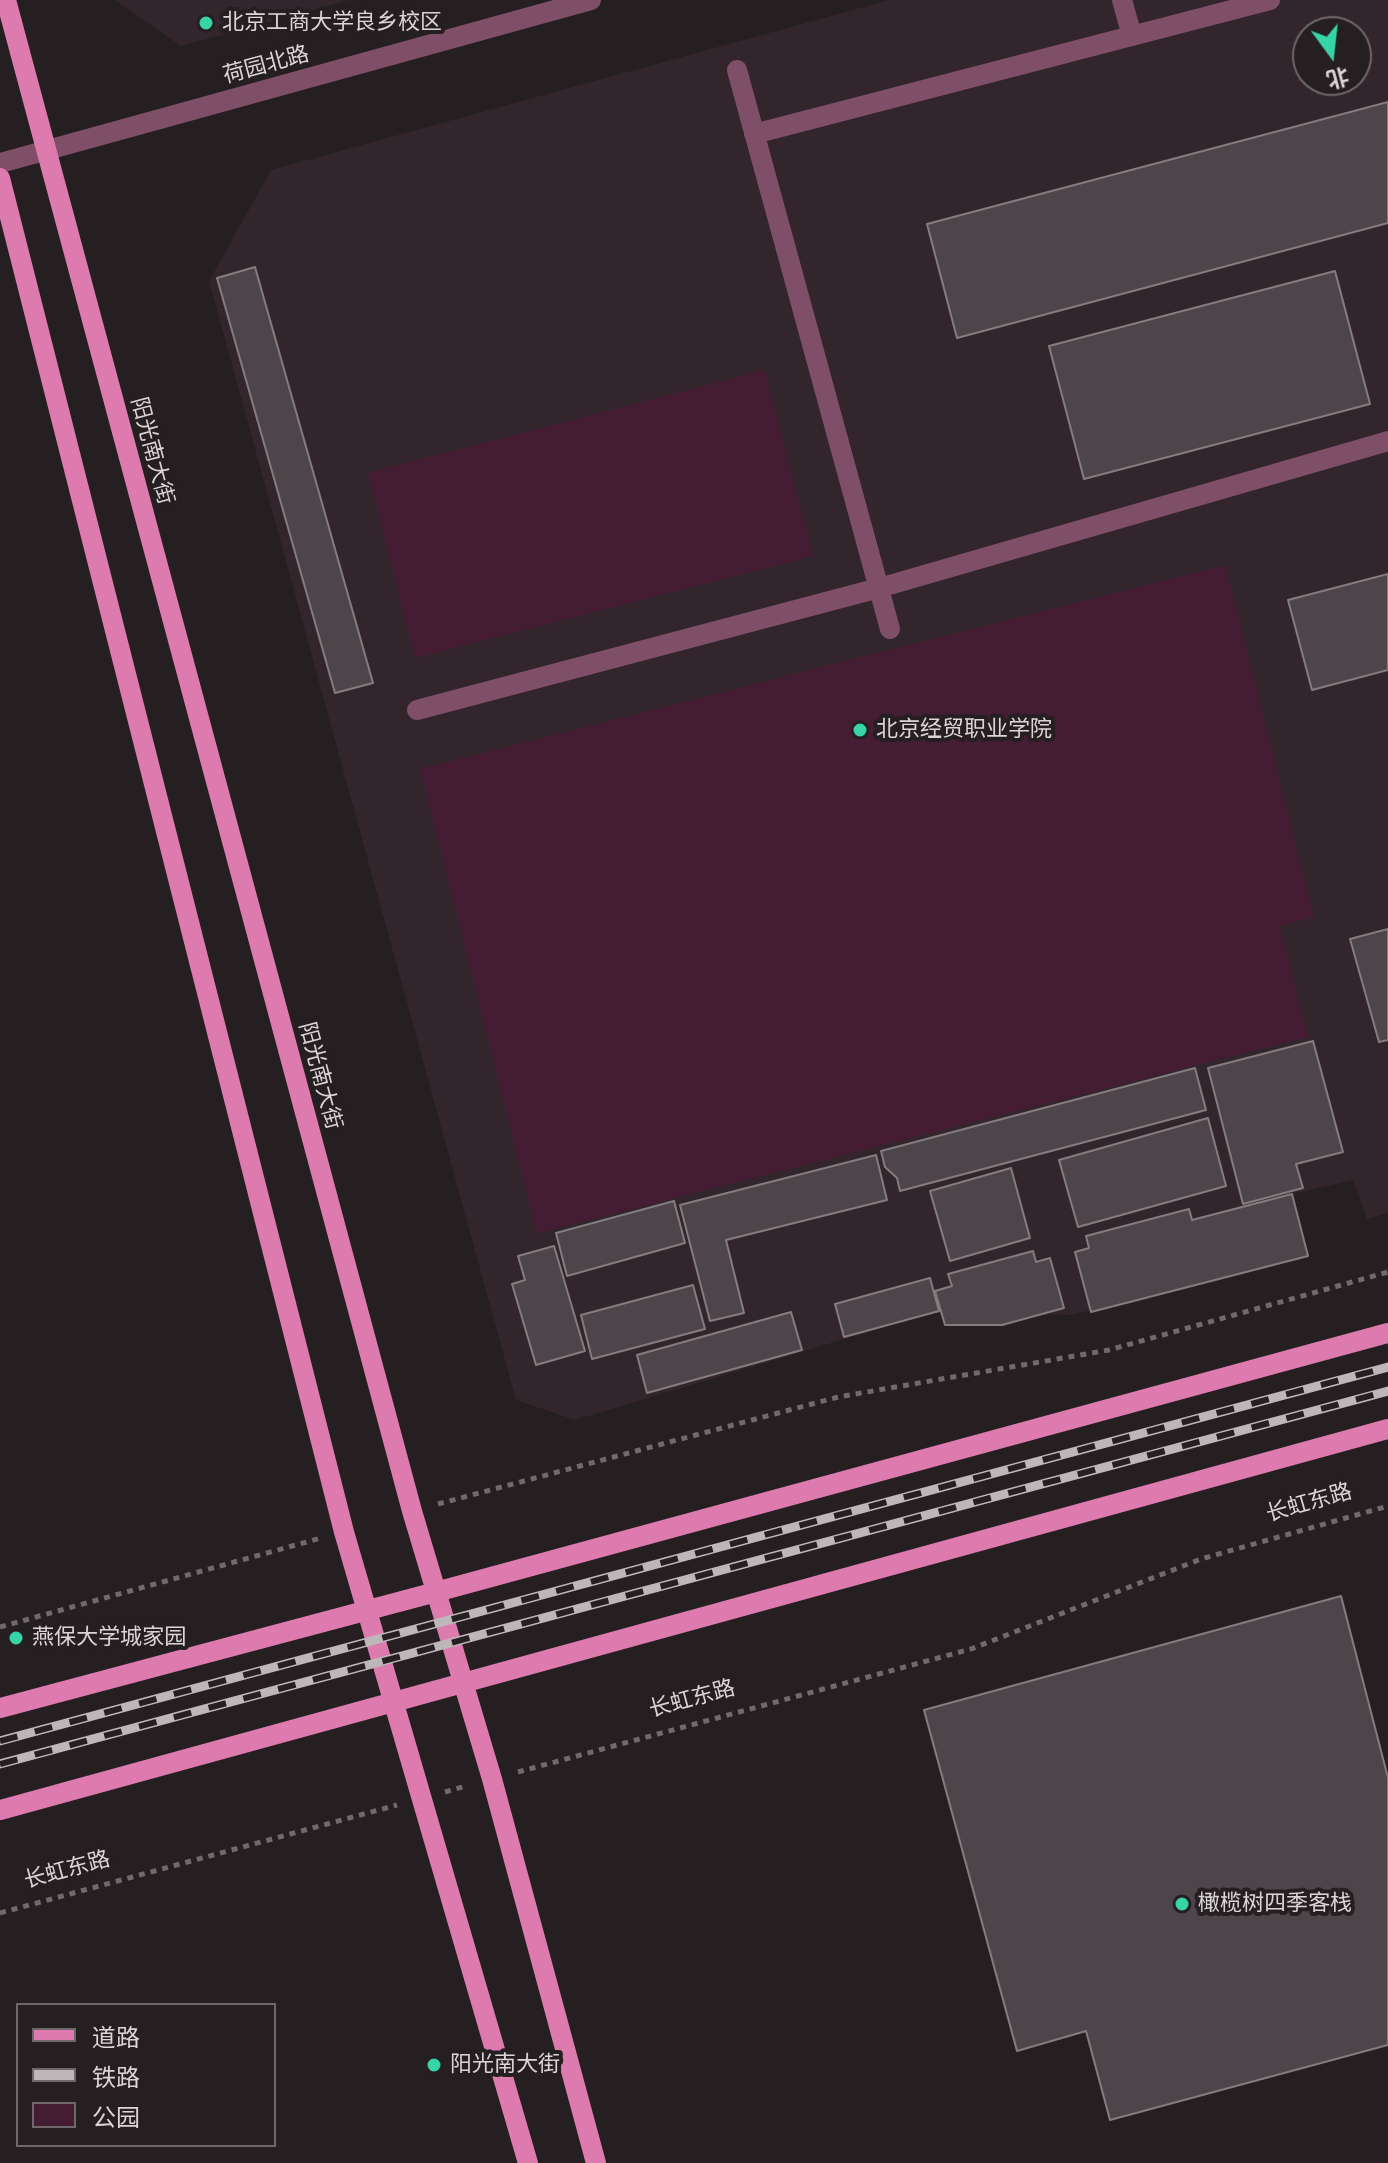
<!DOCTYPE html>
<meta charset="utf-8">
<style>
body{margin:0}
#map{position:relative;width:1388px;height:2163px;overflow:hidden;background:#261f22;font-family:Cabin,"Noto Sans SC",sans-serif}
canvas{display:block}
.legend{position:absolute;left:16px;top:2003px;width:260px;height:144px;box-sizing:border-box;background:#261f22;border:2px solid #6e686a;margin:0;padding:10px 14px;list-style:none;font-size:24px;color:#dad5d7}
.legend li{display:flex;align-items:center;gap:16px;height:40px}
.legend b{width:40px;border:2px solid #6e686a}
.north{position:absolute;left:1292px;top:16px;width:80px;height:80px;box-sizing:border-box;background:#261f22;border:2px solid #6e686a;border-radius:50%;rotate:165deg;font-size:22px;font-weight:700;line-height:32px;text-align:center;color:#dad5d7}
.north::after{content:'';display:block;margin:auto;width:28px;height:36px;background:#37d4a6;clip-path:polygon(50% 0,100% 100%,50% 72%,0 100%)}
</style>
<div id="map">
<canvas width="1388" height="2163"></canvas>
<ul class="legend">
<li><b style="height:10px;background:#dd7bae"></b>道路</li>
<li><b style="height:10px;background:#bdb7b9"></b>铁路</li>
<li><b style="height:22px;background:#451d32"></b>公园</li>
</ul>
<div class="north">北</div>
</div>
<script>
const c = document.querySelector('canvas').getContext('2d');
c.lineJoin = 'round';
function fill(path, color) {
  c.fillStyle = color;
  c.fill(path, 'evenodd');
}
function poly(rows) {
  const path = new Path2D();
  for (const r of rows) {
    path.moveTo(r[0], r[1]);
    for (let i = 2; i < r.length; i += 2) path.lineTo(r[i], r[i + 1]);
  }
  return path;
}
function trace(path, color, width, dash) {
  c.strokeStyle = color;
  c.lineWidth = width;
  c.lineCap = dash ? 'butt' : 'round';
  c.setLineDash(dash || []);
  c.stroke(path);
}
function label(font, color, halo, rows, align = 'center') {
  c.font = font + ' Cabin,"Noto Sans SC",sans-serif';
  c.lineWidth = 8;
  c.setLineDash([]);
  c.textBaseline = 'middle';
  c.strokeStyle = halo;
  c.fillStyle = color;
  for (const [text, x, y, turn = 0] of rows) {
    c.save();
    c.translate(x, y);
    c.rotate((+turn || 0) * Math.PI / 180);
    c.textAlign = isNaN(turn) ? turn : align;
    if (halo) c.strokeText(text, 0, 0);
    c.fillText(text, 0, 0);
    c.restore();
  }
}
fill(poly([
 [115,0,349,0,181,46],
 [889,0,1388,0,1388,1213,1367,1219,1353,1180,1292,1194,1308,1256,1071,1315,931,1313,575,1420,516,1400,209,281,271,170],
 [1308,32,1356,32,1356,80,1308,80]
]), '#32252b');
fill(poly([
 [765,370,813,556,415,658,368,473],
 [1225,565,1314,917,1280,926,1308,1037,537,1233,420,769]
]), '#451d32');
const building = poly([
 [1388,102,1388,223,957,338,927,224,1388,102],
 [255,267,373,683,335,693,217,278,255,267],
 [1335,271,1370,404,1084,479,1049,346,1335,271],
 [1388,574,1388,670,1312,690,1288,600,1388,574],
 [1388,929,1388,1040,1379,1042,1350,939,1388,929],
 [1313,1041,1343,1152,1296,1164,1303,1188,1243,1204,1208,1068,1313,1041],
 [1195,1068,1206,1110,900,1191,897,1178,885,1167,881,1151,1195,1068],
 [1208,1118,1226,1186,1078,1227,1059,1160,1208,1118],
 [876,1155,887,1200,726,1240,744,1313,710,1321,680,1205,876,1155],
 [1011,1168,1030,1238,950,1261,930,1191,1011,1168],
 [1292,1194,1308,1256,1091,1312,1075,1252,1089,1248,1086,1236,1189,1209,1192,1220,1292,1194],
 [674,1201,685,1243,567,1276,556,1233,674,1201],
 [554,1246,585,1351,536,1365,512,1284,525,1280,518,1256,554,1246],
 [1033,1251,1036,1262,1050,1258,1064,1308,1002,1325,945,1325,935,1291,952,1286,948,1274,1033,1251],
 [930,1278,939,1311,844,1337,835,1304,930,1278],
 [693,1285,705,1329,592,1359,581,1315,693,1285],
 [791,1312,802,1350,647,1393,637,1355,791,1312],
 [1341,1596,1388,1778,1388,2045,1110,2120,1086,2031,1017,2051,924,1710,1341,1596]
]);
fill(building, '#4d4549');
trace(building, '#857c80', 2);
trace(poly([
 [438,1504,838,1397,1109,1350,1388,1272],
 [0,1627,321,1538],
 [518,1772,971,1649,1201,1559,1388,1506],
 [445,1792,466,1786],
 [0,1913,397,1805]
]), '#706a6c', 5, [6, 6]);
trace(poly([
 [1122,0,1132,36],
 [737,70,890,629],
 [754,134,1270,0],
 [0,163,591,0],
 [417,710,879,588,1388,441]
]), '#7f4f67', 20);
trace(poly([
 [6,0,412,1511,492,1779,596,2163],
 [0,178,344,1532,528,2163],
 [0,1708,436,1592,1388,1333],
 [0,1810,1388,1429]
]), '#dd7bae', 20);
const rail = poly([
 [0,1741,1388,1367],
 [0,1764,1388,1391]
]);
trace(rail, '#bdb7b9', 9);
trace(rail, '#261f22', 6, [18]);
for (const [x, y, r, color] of [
 [206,23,8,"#37d4a6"],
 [860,730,8,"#37d4a6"],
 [16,1638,8,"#37d4a6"],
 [1182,1904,8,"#37d4a6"],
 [434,2065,8,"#37d4a6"]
]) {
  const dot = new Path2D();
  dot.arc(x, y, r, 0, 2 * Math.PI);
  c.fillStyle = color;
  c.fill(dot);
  trace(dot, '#261f22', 3);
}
label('22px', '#dad5d7', '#261f22', [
 ["北京工商大学良乡校区",222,23],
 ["北京经贸职业学院",876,730],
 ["燕保大学城家园",32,1638],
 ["橄榄树四季客栈",1198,1904],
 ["阳光南大街",450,2065]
], 'left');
label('22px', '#dad5d7', '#261f22', [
 ["荷园北路",266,65,-15],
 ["阳光南大街",152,451,75],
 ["阳光南大街",320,1076,75],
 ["长虹东路",1309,1503,-16],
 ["长虹东路",692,1699,-15],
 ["长虹东路",67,1870,-15]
]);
</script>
